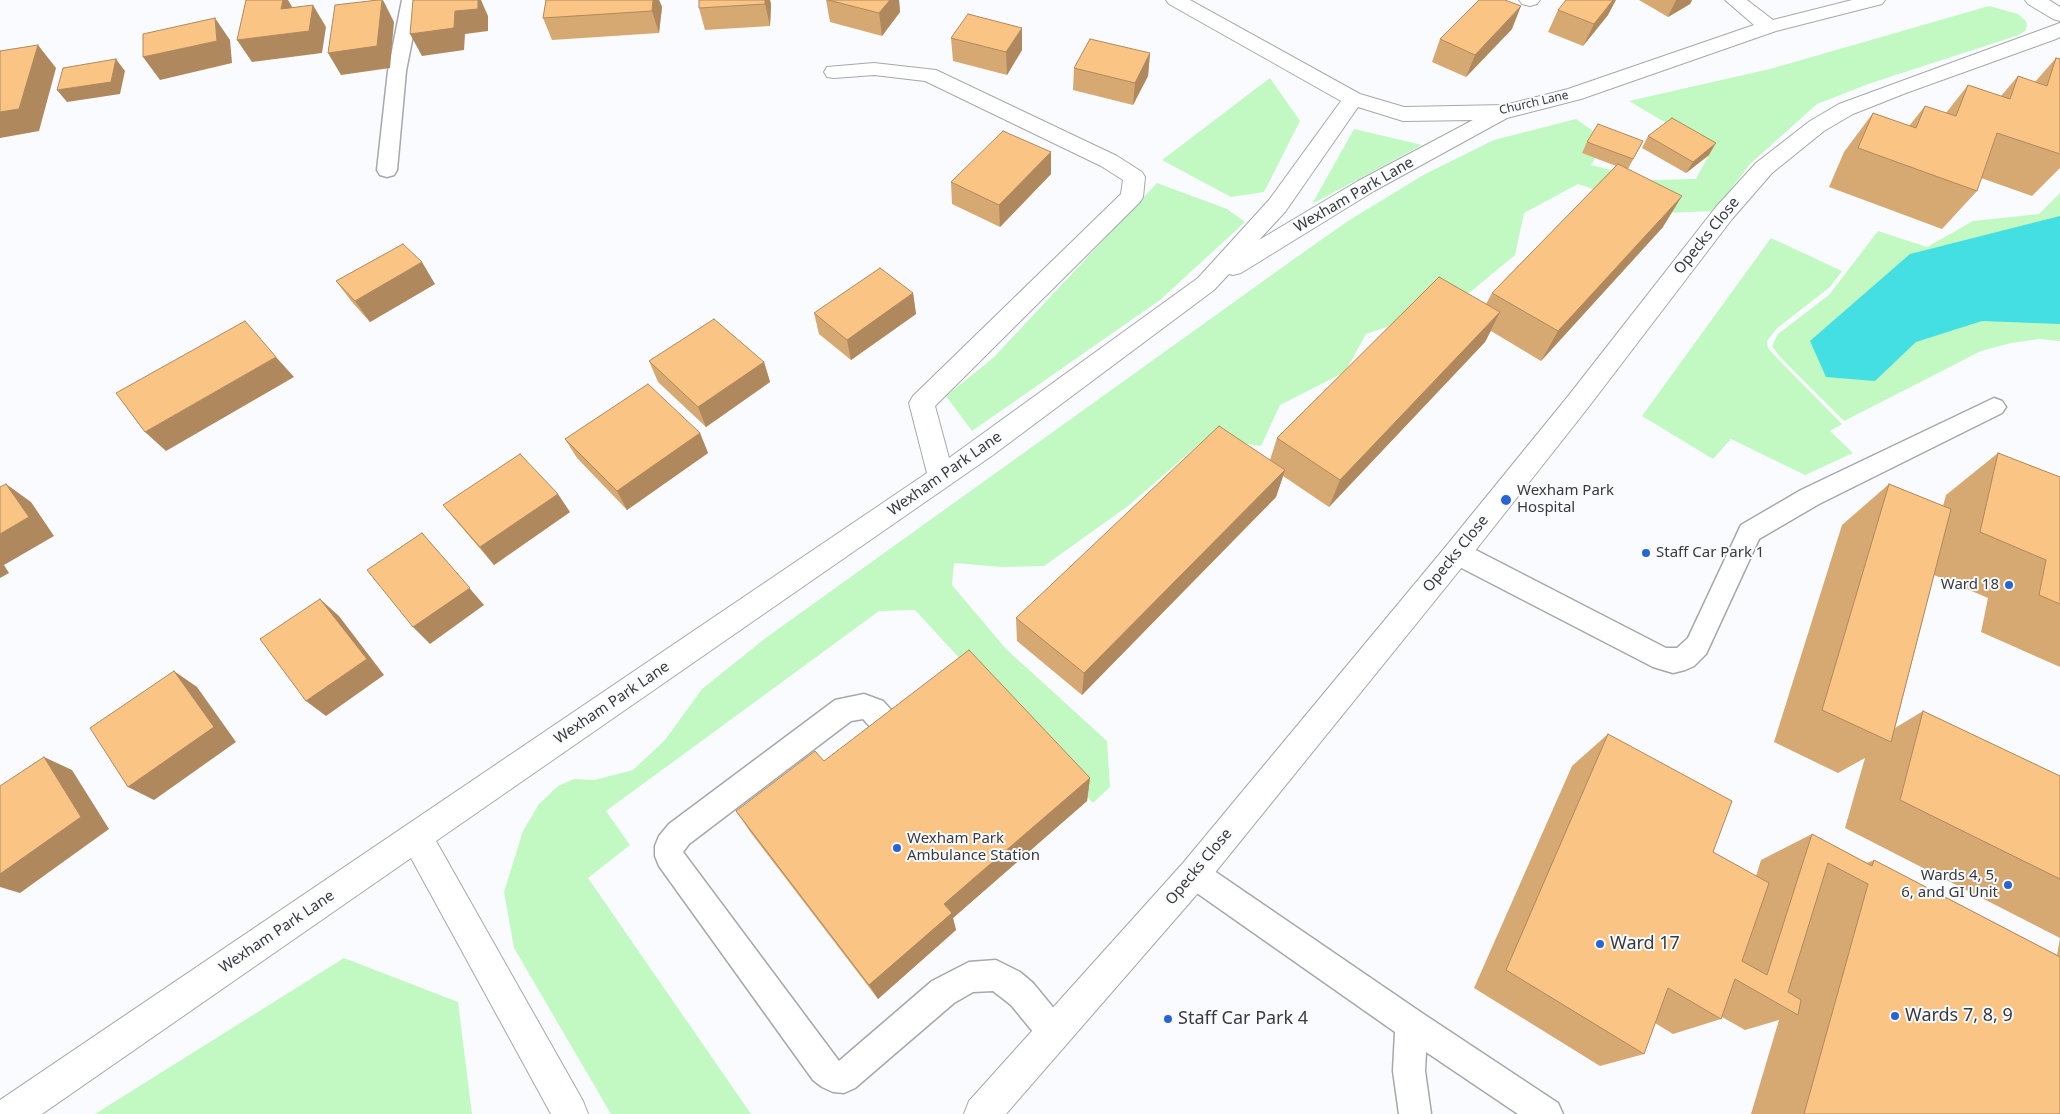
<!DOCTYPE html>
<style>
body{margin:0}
canvas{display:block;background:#f9fbff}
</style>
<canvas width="2060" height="1114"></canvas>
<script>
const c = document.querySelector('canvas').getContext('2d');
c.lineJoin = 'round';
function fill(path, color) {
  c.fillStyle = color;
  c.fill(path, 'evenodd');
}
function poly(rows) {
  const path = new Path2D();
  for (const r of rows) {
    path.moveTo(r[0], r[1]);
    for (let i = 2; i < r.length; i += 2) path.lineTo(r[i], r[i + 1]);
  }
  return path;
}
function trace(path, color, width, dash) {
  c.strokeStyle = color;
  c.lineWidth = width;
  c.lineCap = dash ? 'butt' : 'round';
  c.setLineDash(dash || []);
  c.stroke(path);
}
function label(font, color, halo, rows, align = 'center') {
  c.font = font + ' "Noto Sans",sans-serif';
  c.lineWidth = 4;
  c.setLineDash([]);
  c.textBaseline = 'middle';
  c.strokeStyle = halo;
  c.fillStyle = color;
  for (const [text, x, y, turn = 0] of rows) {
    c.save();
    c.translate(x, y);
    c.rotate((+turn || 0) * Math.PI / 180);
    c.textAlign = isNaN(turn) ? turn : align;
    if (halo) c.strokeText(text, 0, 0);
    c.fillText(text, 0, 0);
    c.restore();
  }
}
fill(poly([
 [1989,6,2018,14,2026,21,2027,26,2025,31,2019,35,1871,83,1817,104,1750,164,1714,211,1664,213,1578,184,1524,213,1515,255,1457,303,1366,334,1345,372,1280,405,1261,446,1206,438,1128,506,1044,566,1002,567,954,563,952,585,1006,649,1107,741,1110,787,1093,803,915,610,879,611,606,811,630,845,588,878,751,1114,611,1114,514,948,504,892,523,831,539,804,558,786,574,779,594,780,633,770,665,740,702,689,767,637,1294,259,1348,221,1425,174,1494,140,1576,119,1606,140,1591,165,1652,180,1696,179,1714,145,1661,120,1629,101,1770,69],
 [1270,78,1300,121,1264,192,1231,197,1162,160],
 [1354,129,1422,145,1312,204],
 [1157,183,1227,209,1245,222,1160,300,972,431,946,396,993,358],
 [2060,193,2060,341,2039,339,2011,343,1981,351,1844,421,1780,357,1772,346,1778,334,1829,295,1878,231,1927,247,1973,221,2039,214],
 [1771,238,1842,271,1830,287,1776,329,1767,341,1768,348,1777,358,1842,424,1830,431,1853,453,1805,475,1731,439,1713,459,1642,416],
 [344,958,458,1002,472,1114,95,1114]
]), '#c2f9c3');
fill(poly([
 [2060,216,2060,324,1982,321,1916,342,1875,381,1826,377,1810,341,1910,254]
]), '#43dfe3');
const service = poly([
 [402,0,420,0,406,71,397,170,394,175,387,177,380,175,377,170,388,71,402,0],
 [1994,398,2002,401,2006,407,2002,413,1819,504,1759,539,1706,654,1694,666,1685,670,1673,673,1653,667,1448,561,1445,553,1448,545,1457,542,1466,545,1666,648,1677,648,1688,638,1741,525,1801,490,1994,398],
 [864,694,883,701,907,727,911,736,907,745,897,749,887,745,863,719,851,721,689,844,683,852,839,1061,932,981,969,962,996,960,1020,972,1033,983,1065,1022,1070,1033,1065,1044,1054,1049,1043,1044,1011,1005,993,991,973,992,954,1003,855,1088,844,1093,833,1092,822,1087,813,1080,659,866,655,856,655,846,659,836,669,824,835,700,864,694],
 [1194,859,1204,864,1422,1013,1558,1103,1563,1114,1518,1114,1426,1052,1425,1071,1431,1114,1399,1114,1393,1071,1395,1032,1184,884,1179,874,1184,864,1194,859]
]);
const minor = poly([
 [1166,0,1190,0,1360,94,1404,107,1505,105,1568,89,1754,25,1725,0,1747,0,1773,20,1852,0,1885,0,1882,4,1776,31,1581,99,1507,118,1374,191,1241,273,1233,275,1229,274,1214,290,993,455,436,841,583,1101,588,1114,551,1114,411,858,42,1114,0,1114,0,1100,927,473,909,403,913,396,1121,194,1123,180,1101,166,925,81,874,75,834,78,827,77,824,72,827,67,874,63,936,70,1117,156,1142,172,1145,177,1143,197,1140,202,935,406,949,458,1198,278,1269,200,1341,101,1169,4,1166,0],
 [1358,107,1403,121,1473,120,1358,181,1259,240,1285,212,1358,107],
 [1519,0,1540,0,1537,4,1530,6,1522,4,1519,0],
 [2025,0,2049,0,2060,7,2060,21,2053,19,2028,4,2025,0],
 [2060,23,2060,37,2056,39,1906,93,1853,114,1824,131,1772,173,1732,219,1587,409,1467,561,1205,885,1006,1114,964,1114,969,1101,1183,863,1447,545,1569,395,1716,207,1756,163,1810,121,1839,104,2060,23]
]);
trace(service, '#a5a8ac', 3);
trace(minor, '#a5a8ac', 2);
fill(service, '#fff');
fill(minor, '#fff');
fill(poly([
 [546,0,659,0,662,7,659,33,552,40,543,18],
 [770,0,771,5,770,26,705,30,699,8],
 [826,0,899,0,900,12,882,36,830,22],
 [1639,0,1692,0,1690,4,1668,17],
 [1558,10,1608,15,1583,46,1548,32],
 [1512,29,1466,77,1432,62,1440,39],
 [951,38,1022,50,1007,75,953,61],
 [1150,53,1148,76,1133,105,1073,90,1074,68],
 [2056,58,2060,59,2060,168,2032,196,1981,178,1977,191,1942,229,1829,187,1844,152,1873,113,1909,126,1925,106,1946,113,1968,85,2001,96,2018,76,2035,82],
 [1648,136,1709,155,1686,173,1642,148],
 [1643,141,1628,169,1663,227,1541,361,1491,331,1485,342,1329,507,1283,476,1276,497,1082,695,1017,641,1016,618,1270,460,1277,438,1486,304,1492,293,1616,166,1582,153,1587,142],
 [1051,152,1051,174,1000,227,952,204,951,182],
 [336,281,435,284,370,322,352,302],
 [913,293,916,314,851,360,819,334,814,313],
 [649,361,764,362,770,382,706,427,658,382],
 [700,433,708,453,627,510,577,458,565,439],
 [1998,453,2060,477,2060,667,1981,632,1988,598,1934,575,1895,728,1923,711,2060,776,2060,1114,1751,1114,1779,1020,1745,1030,1722,1017,1721,1019,1673,1034,1655,1023,1644,1054,1600,1066,1474,988,1572,766,1608,734,1713,852,1756,876,1761,860,1812,834,1867,863,1874,860,2057,955,2060,938,1845,828,1865,758,1838,773,1774,742,1842,525,1889,484,1943,506,1946,495],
 [443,505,570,512,494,565,458,523],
 [824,761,1090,778,1087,801,953,918,956,930,878,999,751,833,736,811]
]), '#d7a972');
fill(poly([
 [283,0,288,0,298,17,281,9],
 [383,0,394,22,390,68,341,75,328,53],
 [478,0,481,0,488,16,488,31,465,34,464,50,422,56,410,34],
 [653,0,659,0,662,7,659,33,652,11],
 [765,0,770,0,771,5,770,26,765,4],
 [890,0,899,0,900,12,882,36,879,13],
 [1613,0,1616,0,1608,15,1583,46,1594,24],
 [1676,0,1692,0,1690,4,1668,17],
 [313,5,326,27,322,53,252,62,237,40],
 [1521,6,1512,29,1466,77,1475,55],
 [215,18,230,40,232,63,160,80,143,57],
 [1022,28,1022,50,1007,75,1006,52],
 [38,45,56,68,39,131,0,138,0,112],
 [1150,53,1148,76,1133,105,1135,83],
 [116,59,125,71,120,94,67,102,57,90],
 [1716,143,1709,155,1686,173,1693,162],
 [1051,152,1051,174,1000,227,999,205],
 [1682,196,1663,227,1541,361,1558,331],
 [422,262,435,284,370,322,355,301],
 [913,293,916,314,851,360,847,340],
 [1500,312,1485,342,1329,507,1340,480],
 [276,357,294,377,166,451,145,432],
 [764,362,770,382,706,427,698,407],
 [700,433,708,453,627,510,617,491],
 [1285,470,1276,497,1082,695,1084,673],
 [6,484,31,502,54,536,4,565,9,573,0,578,0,534],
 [558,494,570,512,494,565,480,547],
 [422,533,484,605,430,644,413,627],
 [320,599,339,616,384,675,326,716,306,701],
 [174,671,197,687,236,742,154,800,128,787],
 [44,757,72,770,109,829,20,893,0,887,0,874],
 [1090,778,1087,801,953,918,956,930,878,999,869,985,944,904]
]), '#af895d');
const building = poly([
 [246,0,283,0,281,9,313,5,309,31,237,40,246,0],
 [378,0,382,0,377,46,328,53,335,5,378,0],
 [413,0,478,0,478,9,455,11,454,28,410,34,413,0],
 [546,0,653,0,652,11,543,18,546,0],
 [699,0,765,0,765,4,699,8,699,0],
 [828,0,890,0,879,13,828,0],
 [1479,0,1505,0,1521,6,1475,55,1440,39,1479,0],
 [1566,0,1613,0,1594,24,1558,10,1566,0],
 [968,14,1022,28,1006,52,951,38,968,14],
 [215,18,217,41,143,57,143,34,215,18],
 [1090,39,1150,53,1135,83,1074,68,1090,39],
 [38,45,19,109,0,112,0,51,38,45],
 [2056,58,2060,59,2060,154,1997,133,1977,191,1858,148,1873,113,1916,128,1925,106,1956,116,1968,85,2010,99,2018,76,2047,86,2056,58],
 [116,59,111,82,57,90,63,68,116,59],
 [1672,118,1716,143,1693,162,1648,136,1672,118],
 [1598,124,1643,141,1633,159,1587,142,1598,124],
 [1003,131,1051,152,999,205,951,182,1003,131],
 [1618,164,1682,196,1558,331,1492,293,1618,164],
 [403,244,422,262,355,301,336,281,403,244],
 [880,268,913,293,847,340,814,313,880,268],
 [1439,277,1500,312,1340,480,1277,438,1439,277],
 [714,319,764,362,698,407,649,361,714,319],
 [245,321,276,357,145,432,116,393,245,321],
 [648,384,700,433,617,491,565,439,648,384],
 [1219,426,1285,470,1084,673,1016,618,1219,426],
 [1998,453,2060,477,2060,604,2039,595,2046,560,1980,532,1998,453],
 [520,454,558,494,480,547,443,505,520,454],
 [6,484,29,517,0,534,0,487,6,484],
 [1889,484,1951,509,1891,742,1822,710,1889,484],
 [422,533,470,588,413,627,367,570,422,533],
 [320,599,367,659,306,701,260,639,320,599],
 [969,650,1090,778,944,904,952,913,869,985,736,811,815,751,824,761,969,650],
 [174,671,214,727,128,787,90,728,174,671],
 [1923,711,2060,776,2060,879,1900,800,1923,711],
 [1608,734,1732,801,1713,852,1769,883,1742,961,1767,975,1812,834,1872,866,1874,860,2060,957,2060,1114,1804,1114,1868,884,1828,863,1788,992,1801,1000,1798,1015,1735,979,1721,1019,1668,988,1644,1054,1506,970,1608,734],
 [44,757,81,817,0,874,0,786,44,757]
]);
fill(building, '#fac485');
trace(building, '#af895d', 1);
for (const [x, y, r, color] of [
 [1506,500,6,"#2665d2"],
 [1646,553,5,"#2665d2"],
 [2009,585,5,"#2665d2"],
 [897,848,5,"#2665d2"],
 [2008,885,5,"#2665d2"],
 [1600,944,5,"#2665d2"],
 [1895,1016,5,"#2665d2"],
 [1168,1019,5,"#2665d2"]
]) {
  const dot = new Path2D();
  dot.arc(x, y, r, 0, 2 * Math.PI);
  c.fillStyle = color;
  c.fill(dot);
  trace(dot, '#f9fbff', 2);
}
label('12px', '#393a3c', '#f9fbff', [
 ["Church Lane",1534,103,-13]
]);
label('15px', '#393a3c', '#f9fbff', [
 ["Wexham Park Lane",1354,195,-30],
 ["Opecks Close",1707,236,-51],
 ["Wexham Park Lane",945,474,-35],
 ["Opecks Close",1456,554,-51],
 ["Wexham Park Lane",612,703,-34],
 ["Opecks Close",1199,867,-50],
 ["Wexham Park Lane",277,932,-34]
]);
label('15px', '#393a3c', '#f9fbff', [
 ["Wexham Park",1517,491],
 ["Hospital",1517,508],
 ["Staff Car Park 1",1656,553],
 ["Ward 18",1999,585,"right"],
 ["Wexham Park",907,839],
 ["Ambulance Station",907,856],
 ["Wards 4, 5,",1998,876,"right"],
 ["6, and GI Unit",1998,893,"right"]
], 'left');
label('18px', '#393a3c', '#f9fbff', [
 ["Ward 17",1610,944],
 ["Wards 7, 8, 9",1905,1016],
 ["Staff Car Park 4",1178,1019]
], 'left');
</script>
